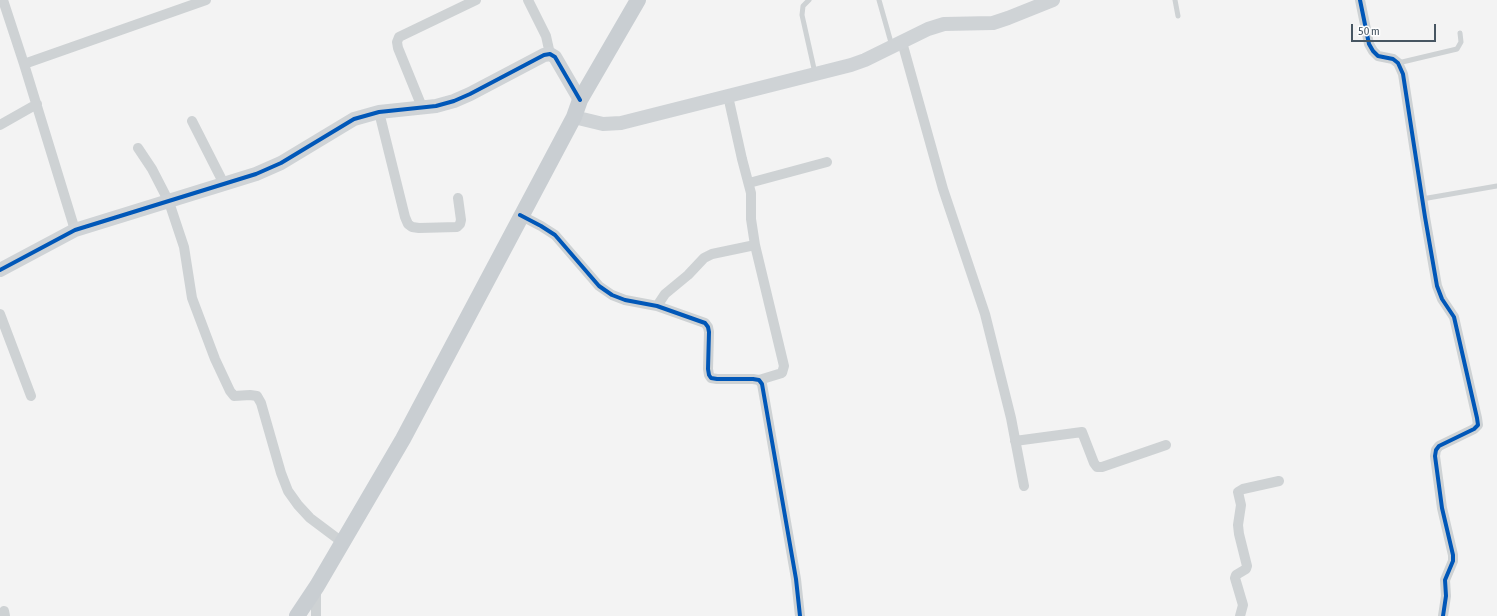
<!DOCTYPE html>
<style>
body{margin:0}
#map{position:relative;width:1497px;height:616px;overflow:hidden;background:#f3f3f3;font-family:"Asap Condensed",sans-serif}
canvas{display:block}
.scale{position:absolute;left:1351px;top:24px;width:85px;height:18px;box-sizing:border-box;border:2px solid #475662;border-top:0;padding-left:5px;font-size:12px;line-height:14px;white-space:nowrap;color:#475662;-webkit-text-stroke:3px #fff;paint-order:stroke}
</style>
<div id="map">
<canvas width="1497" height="616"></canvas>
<div class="scale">50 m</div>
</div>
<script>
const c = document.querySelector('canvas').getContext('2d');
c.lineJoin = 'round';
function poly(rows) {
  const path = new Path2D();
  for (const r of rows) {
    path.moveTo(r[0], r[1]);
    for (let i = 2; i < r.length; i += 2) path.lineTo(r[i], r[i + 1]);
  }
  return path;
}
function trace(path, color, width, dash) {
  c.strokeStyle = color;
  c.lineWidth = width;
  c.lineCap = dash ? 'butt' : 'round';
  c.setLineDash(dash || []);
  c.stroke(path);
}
trace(poly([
 [809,0,803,6,802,15,815,73],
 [879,0,892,46],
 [1175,0,1178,16],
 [1398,63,1457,49,1461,42,1460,33],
 [1422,199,1497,186]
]), '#ced2d4', 5);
trace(poly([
 [3,0,24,64,206,0],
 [528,0,546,36,550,54],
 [1360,0,1369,44,1373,51,1378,56,1393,59,1398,63,1403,74,1425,217,1437,286,1442,299,1454,317,1477,418,1478,425,1474,429,1439,446,1436,450,1435,456,1442,508,1453,555,1453,561,1445,580,1446,596,1443,616],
 [902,42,943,189,985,314,1011,418,1024,486],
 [24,64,75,230],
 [728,96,742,159,751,193,751,219,755,245,784,366,782,373,759,380],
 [422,107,398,48,397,42,399,37,476,0],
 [379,112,405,217,408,224,412,227,419,228,457,227,460,224,461,220,458,198],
 [192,121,224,184],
 [0,125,37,104],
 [138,148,152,169,169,202,184,247,192,298,215,359,230,391,234,396,250,395,257,396,261,403,281,473,288,491,298,505,310,518,342,542],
 [749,183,827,162],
 [520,215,541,226,555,235,599,286,612,295,625,300,657,306,705,323,708,327,709,332,708,369,709,375,711,378,717,379,753,379,759,380,762,384,796,579,800,616],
 [657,306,665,294,688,275,704,258,712,254,755,245],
 [0,314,31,396],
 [1015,441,1082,432,1094,463,1097,467,1102,467,1166,445],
 [4,611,5,616],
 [316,616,316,590],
 [1240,616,1243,605,1235,578,1236,575,1246,569,1247,566,1239,534,1238,525,1241,505,1238,492,1243,489,1279,481]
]), '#ced2d4', 10);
trace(poly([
 [574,117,603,124,621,123,851,65,865,60,928,29,944,24,993,23,1008,18,1053,0],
 [0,270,75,230,256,174,281,163,354,119,379,112,436,106,454,101,470,94,544,55,550,54,555,57,580,100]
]), '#cfd3d6', 14);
trace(poly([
 [297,616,317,586,403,439,574,117,580,100,638,0]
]), '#c9ced2', 16);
trace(poly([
 [1360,0,1369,44,1373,51,1378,56,1393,59,1398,63,1403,74,1425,217,1437,286,1442,299,1454,317,1477,418,1478,425,1474,429,1439,446,1436,450,1435,456,1442,508,1453,555,1453,561,1445,580,1446,596,1443,616],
 [520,215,541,226,555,235,599,286,612,295,625,300,657,306,705,323,708,327,709,332,708,369,709,375,711,378,717,379,753,379,759,380,762,384,796,579,800,616],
 [0,270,75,230,256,174,281,163,354,119,379,112,436,106,454,101,470,94,544,55,550,54,555,57,580,100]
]), '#0057b8', 4);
</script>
